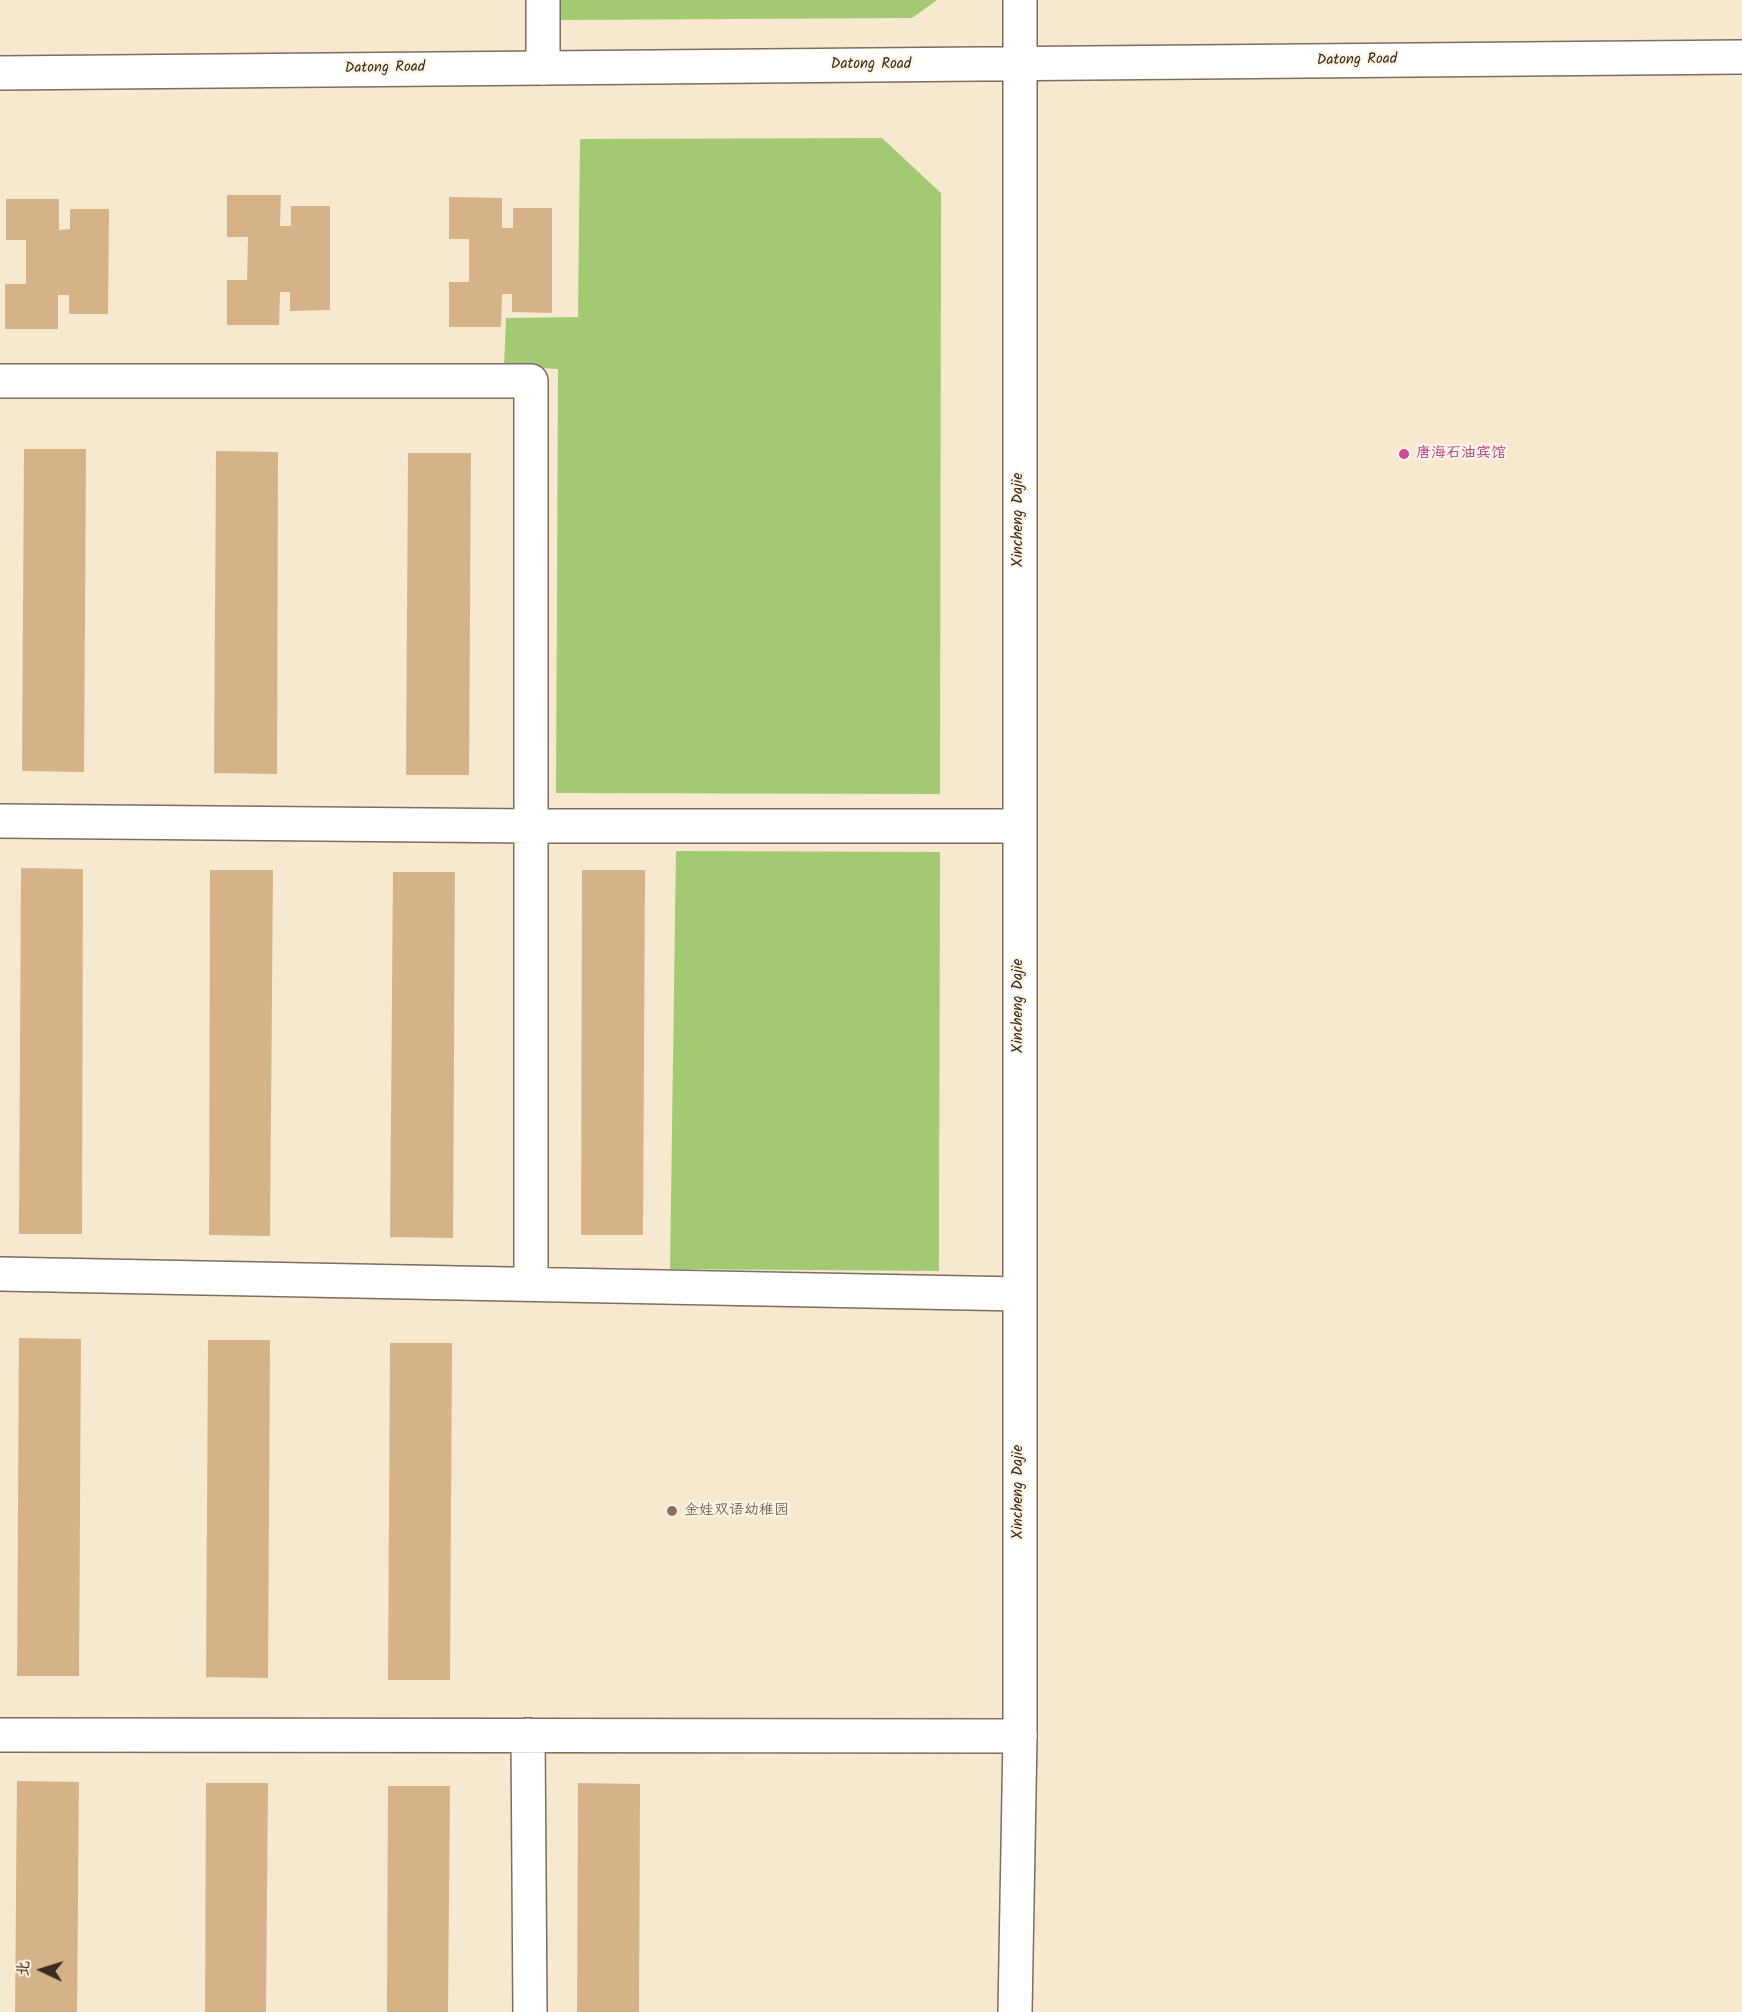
<!DOCTYPE html>
<meta charset="utf-8">
<style>
body{margin:0}
#map{position:relative;width:1742px;height:2012px;overflow:hidden;background:#f6e9d0;font-family:Kalam,"LXGW WenKai TC",sans-serif}
canvas{display:block}
.north{position:absolute;left:12px;top:1940px;width:60px;height:60px;-webkit-text-stroke:4px #fcf5e5;paint-order:stroke;rotate:274deg;font-size:16px;font-weight:700;line-height:24px;text-align:center;color:#3b2a1e}
.north::after{content:'';display:block;margin:auto;width:21px;height:27px;background:#3b2a1e;clip-path:polygon(50% 0,100% 100%,50% 72%,0 100%)}
</style>
<div id="map">
<canvas width="1742" height="2012"></canvas>
<div class="north">北</div>
</div>
<script>
const c = document.querySelector('canvas').getContext('2d');
c.lineJoin = 'round';
function fill(path, color) {
  c.fillStyle = color;
  c.fill(path, 'evenodd');
}
function poly(rows) {
  const path = new Path2D();
  for (const r of rows) {
    path.moveTo(r[0], r[1]);
    for (let i = 2; i < r.length; i += 2) path.lineTo(r[i], r[i + 1]);
  }
  return path;
}
function trace(path, color, width, dash) {
  c.strokeStyle = color;
  c.lineWidth = width;
  c.lineCap = dash ? 'butt' : 'round';
  c.setLineDash(dash || []);
  c.stroke(path);
}
function label(font, color, halo, rows, align = 'center') {
  c.font = font + ' Kalam,"LXGW WenKai TC",sans-serif';
  c.lineWidth = 4.5;
  c.setLineDash([]);
  c.textBaseline = 'middle';
  c.strokeStyle = halo;
  c.fillStyle = color;
  for (const [text, x, y, turn = 0] of rows) {
    c.save();
    c.translate(x, y);
    c.rotate((+turn || 0) * Math.PI / 180);
    c.textAlign = isNaN(turn) ? turn : align;
    if (halo) c.strokeText(text, 0, 0);
    c.fillText(text, 0, 0);
    c.restore();
  }
}
fill(poly([
 [560,0,937,0,912,18,560,20],
 [882,138,941,193,940,794,556,793,558,369,504,366,506,318,578,317,580,139],
 [676,851,940,852,939,1271,670,1269]
]), '#a4c973');
fill(poly([
 [227,195,281,195,280,226,291,226,291,206,330,206,330,310,290,311,290,292,280,292,279,325,227,325,227,280,247,280,248,237,227,237],
 [449,197,502,198,502,228,513,228,513,208,552,208,552,313,512,312,512,294,502,294,501,327,449,327,449,282,469,282,469,239,449,239],
 [6,199,59,199,59,230,70,229,70,209,109,209,108,314,69,314,69,295,58,295,58,329,5,329,5,284,26,284,26,240,6,240],
 [24,449,86,449,84,772,22,771],
 [216,451,278,452,277,774,214,773],
 [408,453,471,453,469,775,406,775],
 [21,868,83,869,82,1234,19,1234],
 [210,870,273,870,270,1236,209,1235],
 [582,870,645,870,643,1235,581,1235],
 [393,872,455,872,453,1238,390,1237],
 [19,1338,81,1339,79,1676,17,1676],
 [208,1340,270,1340,268,1678,206,1677],
 [390,1343,452,1343,450,1680,388,1680],
 [17,1781,79,1782,77,2012,15,2012],
 [206,1783,268,1783,266,2012,205,2012],
 [578,1783,640,1784,639,2012,577,2012],
 [388,1786,450,1786,448,2012,387,2012]
]), '#d5b287');
const street = poly([
 [543,68,543,0],
 [0,381,531,381,531,1284],
 [0,821,532,826,1019,826],
 [0,1274,1019,1294],
 [0,1735,1020,1736],
 [528,1735,530,2012]
]);
const secondary = poly([
 [0,73,1742,57],
 [1015,2012,1020,1736,1020,0]
]);
trace(street, '#7c6d5c', 36);
trace(secondary, '#7c6d5c', 36);
trace(street, '#fff', 33);
trace(secondary, '#fff', 33);
for (const [x, y, r, color] of [
 [1404,454,6,"#d1479c"],
 [672,1511,6,"#8d6e63"]
]) {
  const dot = new Path2D();
  dot.arc(x, y, r, 0, 2 * Math.PI);
  c.fillStyle = color;
  c.fill(dot);
  trace(dot, '#fcf5e5', 2);
}
label('15px', '#3b2a1e', '#fcf5e5', [
 ["Datong Road",1357,61,-1],
 ["Datong Road",871,65],
 ["Datong Road",385,69,-1],
 ["Xincheng Dajie",1019,520,-90],
 ["Xincheng Dajie",1019,1006,-90],
 ["Xincheng Dajie",1019,1492,-90]
]);
label('15px', '#b23c85', '#fcf5e5', [
 ["唐海石油宾馆",1416,454]
], 'left');
label('15px', '#785e54', '#fcf5e5', [
 ["金娃双语幼稚园",684,1511]
], 'left');
</script>
